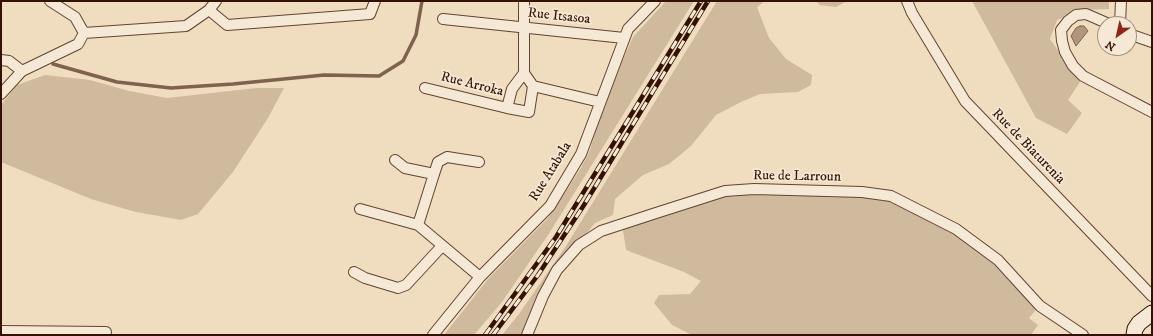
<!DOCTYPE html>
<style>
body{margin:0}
#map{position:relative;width:1153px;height:336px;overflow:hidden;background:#f0dcbe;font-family:"IM FELL DW Pica",serif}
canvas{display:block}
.frame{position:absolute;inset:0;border:2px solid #331203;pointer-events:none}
.north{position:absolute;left:1097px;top:16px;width:40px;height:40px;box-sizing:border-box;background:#f5e8d5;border:1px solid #a79281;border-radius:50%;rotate:214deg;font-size:11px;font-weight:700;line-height:16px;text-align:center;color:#331203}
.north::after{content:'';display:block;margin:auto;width:14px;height:18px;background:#8f2418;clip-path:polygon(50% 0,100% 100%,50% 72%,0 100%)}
</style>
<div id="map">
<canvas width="1153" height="336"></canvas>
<div class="frame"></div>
<div class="north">N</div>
</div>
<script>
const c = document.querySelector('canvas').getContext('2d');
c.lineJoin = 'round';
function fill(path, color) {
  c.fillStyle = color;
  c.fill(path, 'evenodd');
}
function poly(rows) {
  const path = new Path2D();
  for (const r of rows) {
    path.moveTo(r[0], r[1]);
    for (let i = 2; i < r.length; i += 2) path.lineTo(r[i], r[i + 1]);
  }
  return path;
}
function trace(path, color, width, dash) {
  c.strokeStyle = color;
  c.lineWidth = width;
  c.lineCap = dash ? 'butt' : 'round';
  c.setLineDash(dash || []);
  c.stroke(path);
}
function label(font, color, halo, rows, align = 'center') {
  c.font = font + ' "IM FELL DW Pica",serif';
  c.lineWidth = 3.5;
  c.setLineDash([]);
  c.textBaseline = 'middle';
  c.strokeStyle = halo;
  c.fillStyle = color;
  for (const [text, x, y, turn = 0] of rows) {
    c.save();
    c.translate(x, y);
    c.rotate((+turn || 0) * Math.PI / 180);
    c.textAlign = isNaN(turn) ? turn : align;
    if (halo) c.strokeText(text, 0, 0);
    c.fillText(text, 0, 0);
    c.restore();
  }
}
fill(poly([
 [666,1,694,1,550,232,502,302,474,335,444,335,488,279,547,219,563,196,581,168,590,150,604,103,633,37],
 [717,1,765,1,757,7,769,38,786,59,812,75,811,85,798,92,760,94,741,102,716,115,691,146,669,164,643,175,615,199,613,215,595,223,557,270,527,335,502,335,519,314,566,246],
 [816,1,847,1,836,7,820,5],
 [972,1,1109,1,1109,9,1081,10,1057,20,1050,39,1080,82,1068,100,1082,113,1067,134,1036,118],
 [45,75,90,80,129,91,167,98,256,88,284,88,268,118,233,172,198,214,181,220,136,212,91,199,1,162,1,105,17,85],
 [725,191,891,196,956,229,998,260,1031,298,1035,311,1029,318,1038,325,1031,335,692,335,672,325,654,303,659,295,690,294,701,281,684,272,626,250,622,224]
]), '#d0ba9e');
const water = poly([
 [1080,26,1084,26,1088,31,1076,46,1071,36,1076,28,1080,26]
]);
fill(water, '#b0977e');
trace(water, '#7e624d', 1);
trace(poly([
 [53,64,117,82,171,88,233,84,324,75,379,76,403,61,416,35,422,1]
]), '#7e624d', 3.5);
const minor = poly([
 [50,1,75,17,84,33,186,26,209,10,216,1],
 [907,1,912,13,965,101,1152,296],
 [209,10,227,25,370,14,375,1],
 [443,19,624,38],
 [1109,24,1086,14,1076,15,1068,21,1061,30,1062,41,1065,52,1073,66,1083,76,1152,112],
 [1120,24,1121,1],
 [1129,34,1152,42],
 [1,60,9,61,22,71],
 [524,73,524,1],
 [425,88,507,108,512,89,524,73,533,86,600,102],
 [1,94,22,71,78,44,84,33],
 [507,108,529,112,533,86],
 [395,160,405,168,434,174,438,162,447,157,479,162],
 [360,209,418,225,480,277],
 [418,225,434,174],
 [354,272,365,278,398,288,406,285,442,246],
 [1,331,106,332],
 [433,335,480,277,550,206,581,154,628,29,655,1],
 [527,335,543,296,557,270,579,245,601,231,656,213,725,191,754,189,862,192,891,196,956,229,998,260,1040,306,1083,335]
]);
const secondary = poly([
 [1134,335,1135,329,1139,323,1152,313]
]);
trace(minor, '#624432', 12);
trace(secondary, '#331203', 17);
trace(minor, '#f5e8d5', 10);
trace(secondary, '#f5e8d5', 15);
const rail = poly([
 [485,335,556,237,701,1],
 [493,335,538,275,584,205,708,1]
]);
trace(rail, '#331203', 4.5);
trace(rail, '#f5e8d5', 3, [9]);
label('14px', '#331203', '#f5e8d5', [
 ["Rue Itsasoa",559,17,6],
 ["Rue Arroka",472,85,14],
 ["Rue de Biaturenia",1028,147,46],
 ["Rue Atabala",551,172,-58],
 ["Rue de Larroun",797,177,1]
]);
</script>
